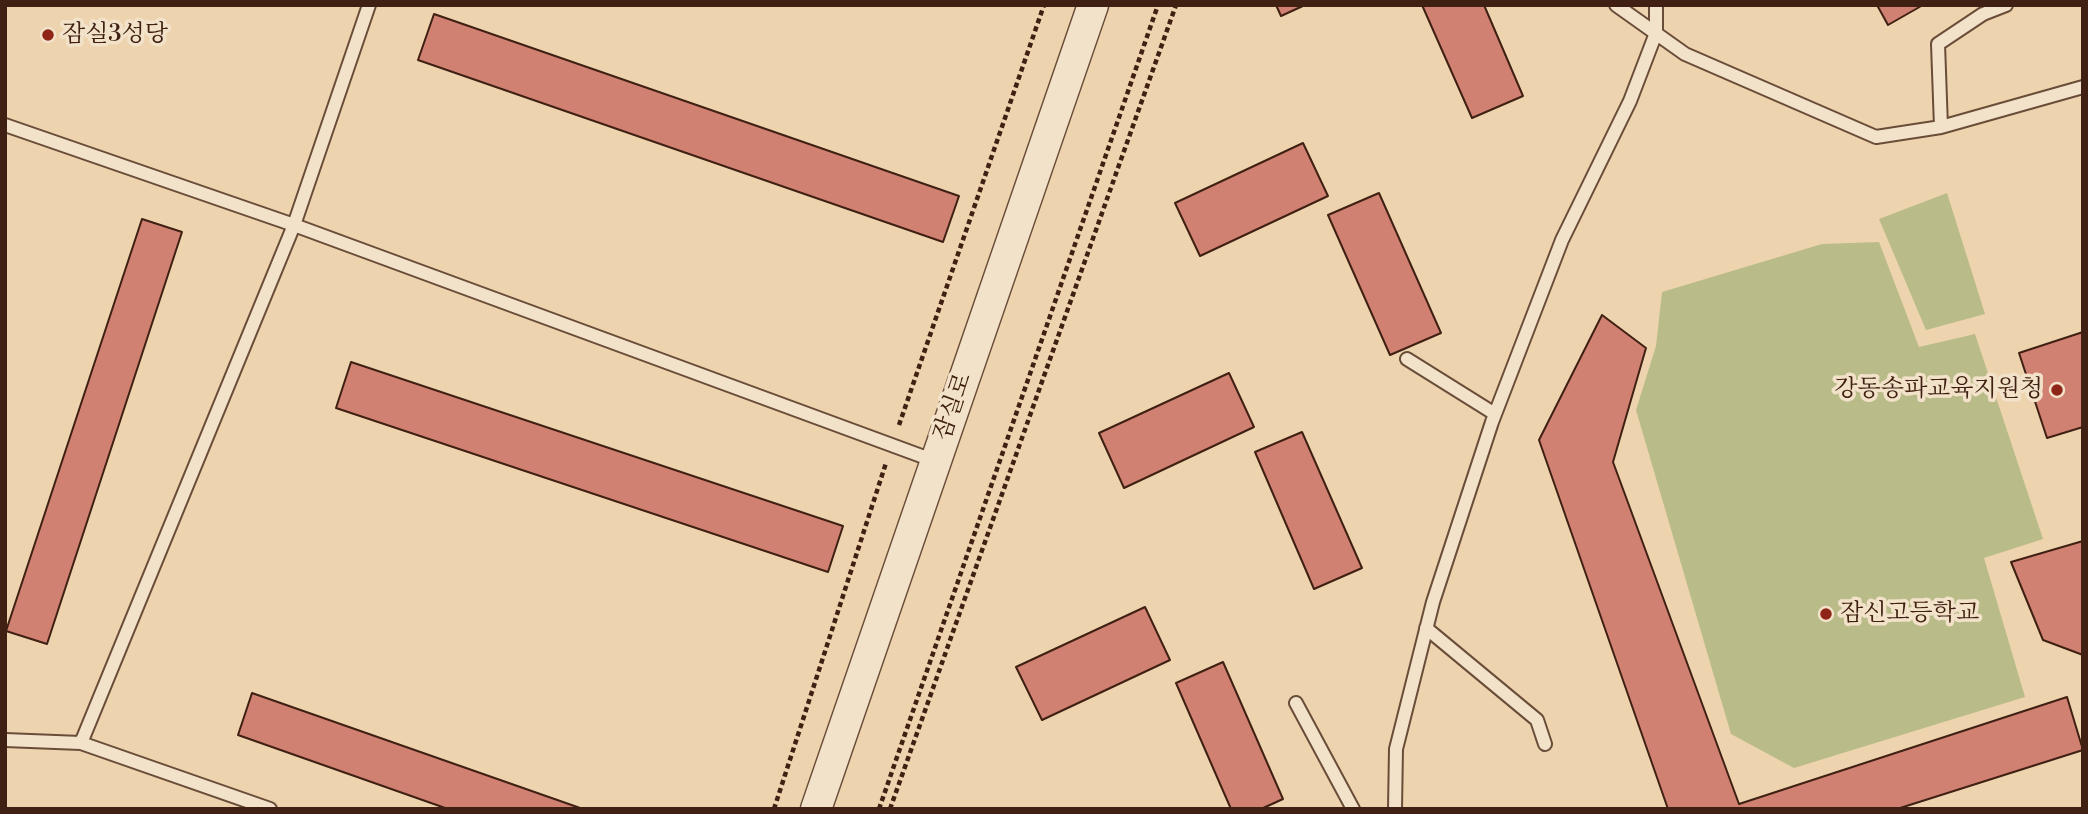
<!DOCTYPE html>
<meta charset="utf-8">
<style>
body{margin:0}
#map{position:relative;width:2088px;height:814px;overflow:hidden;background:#edd3ae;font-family:"Libre Bodoni",serif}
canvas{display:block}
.frame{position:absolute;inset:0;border:7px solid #3f2012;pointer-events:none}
</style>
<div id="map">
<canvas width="2088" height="814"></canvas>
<div class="frame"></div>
</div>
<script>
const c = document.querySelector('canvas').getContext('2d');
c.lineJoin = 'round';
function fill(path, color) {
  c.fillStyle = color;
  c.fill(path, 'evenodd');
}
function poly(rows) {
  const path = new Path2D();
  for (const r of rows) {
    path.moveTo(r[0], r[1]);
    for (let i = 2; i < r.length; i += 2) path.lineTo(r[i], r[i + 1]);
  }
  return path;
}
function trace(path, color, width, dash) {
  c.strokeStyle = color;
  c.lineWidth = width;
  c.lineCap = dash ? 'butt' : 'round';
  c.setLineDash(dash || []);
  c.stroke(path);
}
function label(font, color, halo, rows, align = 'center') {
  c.font = font + ' "Libre Bodoni","Noto Serif KR",serif';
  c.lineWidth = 7;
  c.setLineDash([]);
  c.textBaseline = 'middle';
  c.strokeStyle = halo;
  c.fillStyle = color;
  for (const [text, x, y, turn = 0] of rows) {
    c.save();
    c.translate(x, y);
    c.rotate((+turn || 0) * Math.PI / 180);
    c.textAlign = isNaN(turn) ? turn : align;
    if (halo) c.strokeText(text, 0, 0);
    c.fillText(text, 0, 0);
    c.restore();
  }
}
fill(poly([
 [1947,193,1985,314,1926,330,1879,219],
 [1879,242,1919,347,1975,334,2043,539,1984,558,2025,697,1794,768,1731,734,1636,410,1656,346,1662,292,1822,244]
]), '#b9bc89');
const building = poly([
 [1276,5,1305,5,1281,16,1276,5],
 [1422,5,1484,5,1523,96,1472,118,1422,5],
 [1877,5,1923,5,1888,25,1877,5],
 [434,14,959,196,943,242,418,60,434,14],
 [1303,143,1328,196,1200,256,1175,203,1303,143],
 [1379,193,1441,333,1390,355,1328,215,1379,193],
 [142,219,182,232,47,644,6,631,142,219],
 [1602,315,1646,348,1613,462,1739,804,2067,697,2083,750,1897,809,1668,809,1539,440,1602,315],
 [2083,332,2083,427,2047,438,2019,353,2083,332],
 [351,362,843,526,828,572,336,408,351,362],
 [1229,373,1254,427,1124,488,1099,433,1229,373],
 [1302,432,1362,568,1314,589,1255,452,1302,432],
 [2083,541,2083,655,2043,640,2011,562,2083,541],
 [1145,607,1170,660,1042,720,1016,667,1145,607],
 [1223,662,1283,799,1261,809,1231,809,1176,683,1223,662],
 [252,693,583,809,448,809,238,735,252,693]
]);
fill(building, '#d18172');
trace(building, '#3f2012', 2);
const service = poly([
 [1616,5,1685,54,1876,137,1941,127,2083,87],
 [5,125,294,225,935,461],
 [1941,127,1938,44,1983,14,2006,5],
 [1407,359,1495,414],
 [1426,628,1537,720,1545,744],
 [1296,703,1353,809],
 [5,740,81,743,270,809],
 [81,743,294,225,369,5],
 [1395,809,1396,749,1433,602,1492,422,1562,240,1630,101,1656,33,1656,5]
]);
const tertiary = poly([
 [816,809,1093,5]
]);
trace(service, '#6a4d39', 16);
trace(tertiary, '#6a4d39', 33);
trace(poly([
 [899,425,1044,5],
 [774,809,886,463],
 [879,809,1158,5],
 [890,809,1176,5]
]), '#3f2012', 4.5, [5, 3.5]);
trace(service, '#f3e2ca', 12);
trace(tertiary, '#f3e2ca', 30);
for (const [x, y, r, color] of [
 [48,35,7,"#8f2418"],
 [2057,390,7,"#8f2418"],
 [1826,614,7,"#8f2418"]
]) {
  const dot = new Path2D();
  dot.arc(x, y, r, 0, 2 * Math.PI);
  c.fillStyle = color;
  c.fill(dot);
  trace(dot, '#f3e2ca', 2.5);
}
label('24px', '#3f2012', '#f3e2ca', [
 ["잠실3성당",62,35],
 ["강동송파교육지원청",2043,390,"right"],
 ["잠신고등학교",1840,614]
], 'left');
label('24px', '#3f2012', '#f3e2ca', [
 ["잠실로",954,407,-71]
]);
</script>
